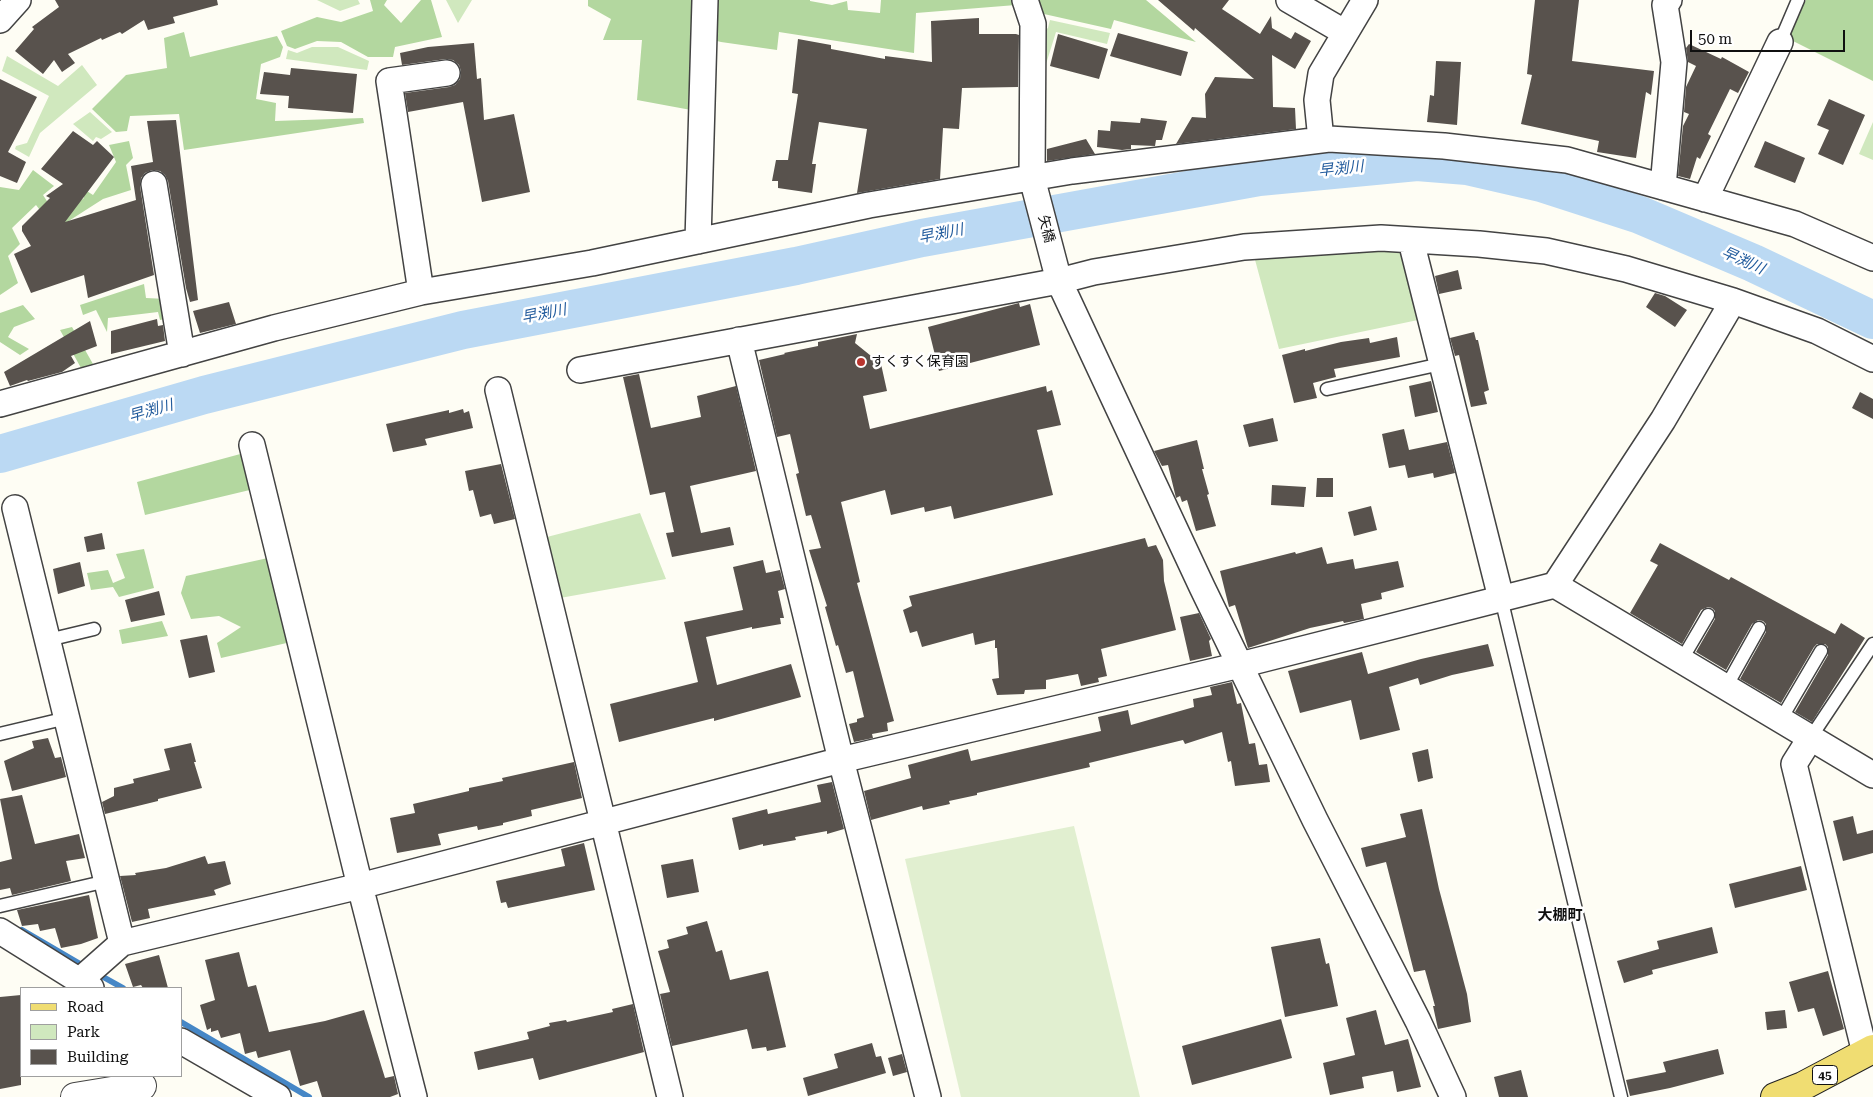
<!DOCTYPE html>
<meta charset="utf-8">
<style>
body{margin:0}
#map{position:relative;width:1873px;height:1097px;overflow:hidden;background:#fefdf4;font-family:"Roboto Serif",serif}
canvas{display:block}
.legend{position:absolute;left:20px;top:987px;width:162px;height:90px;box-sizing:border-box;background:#fff;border:1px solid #9f9f9f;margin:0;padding:6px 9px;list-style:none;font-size:15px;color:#101010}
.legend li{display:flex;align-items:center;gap:10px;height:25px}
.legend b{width:25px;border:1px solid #9f9f9f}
.scale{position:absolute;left:1690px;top:30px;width:155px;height:22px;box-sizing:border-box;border:2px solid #101010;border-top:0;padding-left:6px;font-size:15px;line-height:18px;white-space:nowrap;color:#101010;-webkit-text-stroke:4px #fff;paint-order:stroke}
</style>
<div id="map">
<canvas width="1873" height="1097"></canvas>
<ul class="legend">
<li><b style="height:6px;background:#f0dd72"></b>Road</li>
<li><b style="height:14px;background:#d0e8be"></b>Park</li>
<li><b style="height:14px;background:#58524d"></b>Building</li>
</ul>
<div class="scale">50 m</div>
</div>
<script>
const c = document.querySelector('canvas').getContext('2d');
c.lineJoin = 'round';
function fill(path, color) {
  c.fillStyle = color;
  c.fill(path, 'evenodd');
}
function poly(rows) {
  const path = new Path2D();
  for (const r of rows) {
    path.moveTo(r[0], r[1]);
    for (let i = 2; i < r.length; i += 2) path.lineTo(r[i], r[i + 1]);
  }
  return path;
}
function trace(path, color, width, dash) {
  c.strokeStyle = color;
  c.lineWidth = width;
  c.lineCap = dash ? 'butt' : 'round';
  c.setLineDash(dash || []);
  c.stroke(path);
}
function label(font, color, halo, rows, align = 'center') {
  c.font = font + ' "Roboto Serif","Noto Sans JP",serif';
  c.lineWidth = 5;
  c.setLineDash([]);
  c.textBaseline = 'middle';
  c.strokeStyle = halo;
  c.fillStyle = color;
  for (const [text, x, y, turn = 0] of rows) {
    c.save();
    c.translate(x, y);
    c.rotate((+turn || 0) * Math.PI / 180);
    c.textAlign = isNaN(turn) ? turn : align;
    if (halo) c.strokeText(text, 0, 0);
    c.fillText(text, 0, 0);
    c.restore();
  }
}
fill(poly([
 [317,0,358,0,360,4,340,11],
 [446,0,472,0,458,23],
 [1050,20,1110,33,1107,44,1056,32,1046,64,1041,62,1042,33,1048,28],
 [312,47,338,47,369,61,367,70,286,59,288,50,297,53],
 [7,56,58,86,82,65,97,85,40,133,29,157,15,149,16,146,27,143,49,96,2,71],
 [90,112,112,132,101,139,96,137,93,141,73,124],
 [1873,122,1873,160,1859,154],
 [1404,246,1418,320,1279,349,1254,256],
 [640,513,666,579,560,598,543,538]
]), '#d0e8be');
fill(poly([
 [370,0,387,0,384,5,401,23,421,0,431,0,442,37,395,47,393,57,368,57,341,42,317,41,295,49,287,46,281,31,317,17,341,22,373,11],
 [588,0,810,0,810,1,832,5,847,1,848,10,880,13,881,0,1015,0,1016,5,916,13,914,53,779,32,777,50,721,42,698,36,691,110,637,100,642,40,603,40,611,19,588,6],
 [1031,0,1146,0,1196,42,1114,20,1111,29,1035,12],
 [1806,0,1873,0,1873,81,1787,38],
 [184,32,190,57,277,36,283,47,280,57,261,64,256,99,276,103,275,121,363,118,364,123,184,150,179,114,130,116,127,131,116,132,92,109,126,75,167,68,164,38],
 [129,141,133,158,126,165,131,190,103,199,64,224,49,222,36,205,12,228,20,244,8,256,18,283,0,295,0,187,19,190,33,170,54,186,43,195,58,218,84,198,79,186,93,195,116,162,109,145],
 [144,284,146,298,167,299,169,318,160,320,158,312,108,318,107,332,96,310,83,315,80,305],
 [23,305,35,319,14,327,8,337,29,349,20,355,0,342,0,313],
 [72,327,93,364,81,368,60,330],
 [244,453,254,489,145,515,137,482],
 [144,549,154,588,119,597,113,587,91,590,87,573,108,570,113,583,125,578,116,554],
 [268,558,291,642,221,658,217,643,241,627,219,616,191,619,181,593,186,576],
 [162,621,168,636,122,644,119,630]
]), '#b3d79f');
fill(poly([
 [1074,826,1140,1097,961,1097,905,859]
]), '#e1efd0');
trace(poly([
 [22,930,87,968],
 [96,973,123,988],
 [181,1022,309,1097]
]), '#4687c6', 6);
trace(poly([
 [0,454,204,395,463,330,796,266,922,238,1259,177,1417,162,1467,166,1541,183,1640,215,1753,263,1873,320]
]), '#bbd9f3', 38);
fill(poly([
 [55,0,217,0,218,5,173,17,175,23,148,30,144,20,122,34,120,32,102,40,101,38,68,54,75,63,62,72,54,60,43,74,15,51,34,29,32,27,59,7],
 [1158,0,1229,0,1222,9,1260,34,1271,16,1272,28,1291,39,1295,32,1311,41,1295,69,1272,55,1273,107,1295,108,1296,129,1176,144,1192,117,1206,118,1205,94,1215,77,1254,79,1195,28,1194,31],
 [1535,0,1579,0,1572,61,1654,71,1651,95,1646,92,1636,158,1597,152,1599,141,1521,124,1532,75,1527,74],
 [979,18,979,34,1016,34,1019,35,1018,87,962,88,959,129,943,128,940,179,857,193,867,129,819,122,812,164,816,164,812,193,778,188,778,181,772,181,776,160,788,160,798,94,792,93,798,39,831,45,831,49,885,59,885,56,932,62,931,21],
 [1118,33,1188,52,1181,76,1110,56],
 [1058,34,1108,49,1099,79,1050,66],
 [474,43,477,79,481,78,484,120,514,114,530,192,482,202,463,102,408,112,405,93,449,87,455,85,460,79,461,71,459,65,453,60,446,59,402,65,400,53,428,47],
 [1689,44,1721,59,1722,57,1749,72,1738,93,1730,89,1708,134,1711,136,1700,159,1697,157,1690,179,1678,176,1683,126,1689,114,1684,112,1686,87,1696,66,1688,62,1686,48],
 [1436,61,1461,62,1457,125,1427,122,1430,95,1434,96],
 [291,68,357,74,353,113,288,108,289,96,260,94,264,72,290,75],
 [0,79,37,97,8,152,26,162,17,183,0,176],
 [1829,99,1865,115,1843,165,1818,154,1829,130,1817,125],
 [1141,118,1167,121,1162,140,1156,140,1155,146,1131,145,1131,149,1122,150,1097,147,1098,130,1110,131,1111,121,1140,123],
 [176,120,198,300,190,302,186,288,168,181,165,175,160,171,152,170,145,173,141,178,140,186,154,275,88,298,84,275,31,293,14,254,31,246,22,231,22,226,50,198,46,196,63,184,41,169,73,131,93,145,97,141,114,157,65,222,136,200,131,166,153,162,147,121],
 [1086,139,1095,154,1047,161,1047,149],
 [1765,141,1805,158,1795,183,1754,167],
 [1458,270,1462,289,1439,294,1435,276],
 [1655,293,1665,296,1687,310,1675,327,1646,307],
 [229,302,236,324,200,333,193,311],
 [1019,303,1020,307,1030,304,1040,345,939,371,928,327],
 [157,319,158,326,163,325,165,341,111,354,111,331],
 [90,321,97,346,71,356,75,363,62,372,28,381,27,380,10,386,4,372],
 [1474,332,1476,340,1478,340,1489,390,1484,392,1487,404,1471,407,1459,355,1455,356,1450,338],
 [857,334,855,343,881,364,887,391,863,396,870,429,1046,386,1047,392,1052,390,1061,425,1037,430,1053,495,954,519,951,506,925,512,924,507,891,515,885,490,841,502,860,582,857,583,894,721,887,723,888,731,872,734,873,738,854,742,849,724,857,722,857,719,864,717,853,671,846,673,838,645,836,646,825,607,827,606,809,550,821,548,811,515,806,516,796,474,799,473,790,434,777,437,759,360,785,354,784,353,818,346,818,342],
 [1397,337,1400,357,1334,369,1336,377,1313,383,1317,398,1294,403,1282,355,1305,349,1305,351,1341,342,1369,338,1370,343],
 [639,374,651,428,701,417,697,396,736,386,756,471,690,486,701,533,730,527,734,545,672,557,666,533,674,532,665,492,650,495,623,377],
 [1431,381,1438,412,1415,417,1409,386],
 [1860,392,1873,399,1873,419,1852,408],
 [463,409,464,413,469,411,473,428,425,439,427,445,393,452,386,424,449,410,449,413],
 [1273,418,1278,441,1249,447,1243,425],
 [1404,429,1409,450,1447,442,1455,473,1434,478,1433,473,1408,478,1405,465,1389,468,1382,434],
 [1197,440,1204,469,1202,469,1209,494,1207,495,1216,526,1196,531,1187,500,1182,502,1180,496,1176,498,1168,465,1162,466,1154,451],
 [501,464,515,519,494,524,491,514,480,517,473,490,469,491,465,471],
 [1317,478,1333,478,1333,497,1316,497],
 [1272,485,1306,487,1304,507,1271,505],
 [1371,506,1377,530,1354,536,1348,512],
 [102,533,105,549,87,552,84,537],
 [1145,538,1148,547,1156,545,1163,560,1164,581,1176,630,1101,649,1107,676,1098,678,1099,682,1081,686,1078,674,1046,680,1046,689,1025,690,1024,694,997,695,992,679,999,678,997,648,995,648,995,640,975,645,973,633,922,647,917,631,910,633,903,610,912,606,909,596],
 [1660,543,1729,580,1731,577,1835,634,1841,623,1865,638,1812,722,1795,712,1828,655,1828,647,1825,644,1817,644,1814,647,1781,703,1740,679,1766,632,1766,624,1763,621,1758,620,1752,624,1726,670,1696,652,1715,619,1715,611,1712,608,1708,607,1701,610,1682,644,1630,613,1658,565,1650,561],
 [1322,547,1327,564,1353,559,1355,569,1398,561,1404,587,1381,593,1382,599,1361,604,1364,619,1344,623,1343,621,1310,628,1248,648,1235,605,1229,607,1220,571,1295,552,1296,554],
 [763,560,766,573,780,570,785,589,778,591,784,618,780,618,781,624,752,629,752,627,706,637,717,685,791,664,801,697,714,721,714,718,619,742,610,704,698,682,684,622,743,610,733,567],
 [80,562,85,586,58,594,53,569],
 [159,591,165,615,131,622,125,600],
 [1199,613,1211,639,1209,641,1212,656,1190,661,1180,617],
 [207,635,215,672,189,678,180,640],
 [1488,644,1494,666,1452,675,1420,685,1418,678,1389,687,1400,730,1360,740,1351,700,1300,713,1288,671,1362,652,1368,674,1421,659],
 [1232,682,1237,704,1241,703,1249,744,1255,743,1259,765,1267,764,1270,782,1235,786,1231,761,1228,762,1222,732,1185,744,1183,740,1089,763,1090,767,977,793,977,795,949,801,950,804,923,810,922,806,871,820,864,791,911,778,908,765,968,749,971,761,1101,731,1098,717,1128,710,1131,725,1194,707,1193,699,1212,695,1210,687],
 [48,738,55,758,61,757,66,777,12,791,4,761,34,748,32,741],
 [191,743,196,762,194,762,202,788,158,799,158,801,105,814,102,802,114,796,114,788,134,783,133,779,170,770,164,749],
 [1428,749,1433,778,1418,782,1412,753],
 [574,762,582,798,531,810,532,816,503,823,503,825,478,830,477,826,438,834,441,845,397,853,390,818,415,813,413,804,469,791,469,788,503,781,502,778],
 [832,782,844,829,827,834,827,831,795,837,796,840,763,846,763,844,739,850,732,818,767,809,768,814,821,802,817,785],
 [22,795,35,844,79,834,85,858,66,861,71,881,12,895,10,888,0,890,0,862,12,859,0,799],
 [1422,809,1439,889,1467,994,1471,1022,1438,1029,1433,1006,1435,1006,1425,970,1414,972,1386,862,1366,867,1361,848,1406,837,1400,814],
 [1853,816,1857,834,1873,830,1873,853,1843,861,1833,821],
 [584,843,595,890,508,908,506,902,501,903,496,881,565,866,561,849],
 [205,856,208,864,225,861,231,884,214,890,216,895,148,909,150,918,132,922,120,876,136,875,135,873,166,868],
 [693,859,699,892,667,898,661,865],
 [1801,866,1807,890,1735,908,1729,884],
 [89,895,98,938,81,944,61,948,55,928,40,931,38,924,22,926,17,910],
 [707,921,716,952,722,950,730,980,768,971,786,1047,767,1051,766,1047,752,1049,747,1029,672,1046,660,994,670,992,658,951,669,948,667,940,688,934,686,927],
 [1712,927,1718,953,1652,970,1653,974,1624,983,1617,961,1659,949,1657,941],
 [1320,938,1326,964,1329,963,1338,1006,1285,1017,1271,947],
 [239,952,248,987,256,985,269,1032,325,1021,364,1010,385,1078,394,1076,398,1094,390,1097,322,1097,317,1081,300,1086,290,1050,258,1058,256,1051,245,1054,240,1033,221,1038,218,1030,211,1032,211,1028,207,1030,200,1005,215,1000,205,960],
 [159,955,168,988,143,988,141,985,133,987,125,964],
 [1828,971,1844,1029,1823,1036,1814,1008,1798,1012,1789,982],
 [21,995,21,1085,0,1089,0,997],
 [633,1004,644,1052,539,1080,533,1058,478,1070,474,1052,529,1039,527,1032,550,1026,549,1023,566,1020,567,1022,613,1012,612,1009],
 [1376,1010,1385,1045,1408,1039,1421,1087,1397,1092,1393,1071,1362,1077,1364,1088,1330,1095,1323,1063,1355,1055,1346,1018],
 [1785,1010,1787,1028,1767,1030,1765,1012],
 [1281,1019,1292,1058,1192,1085,1182,1046],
 [872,1043,876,1057,881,1056,886,1073,808,1096,803,1078,838,1068,834,1054],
 [1718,1049,1724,1074,1670,1088,1630,1096,1626,1080,1666,1072,1663,1062],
 [902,1054,907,1072,893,1076,888,1058],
 [1521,1070,1528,1097,1499,1097,1494,1077]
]), '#58524d');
const service = poly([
 [1780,42,1798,0],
 [1327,389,1441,364],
 [1501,598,1621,1097],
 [48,640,94,629],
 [1681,661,1708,615],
 [1726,687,1759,628],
 [1781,719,1821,651],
 [0,734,67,718],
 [1811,737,1873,644],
 [0,906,107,881]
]);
const minor = poly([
 [1025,0,1033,24,1032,178,1059,281,1202,587,1315,820,1418,1021,1453,1097],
 [1289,0,1344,32],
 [0,20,18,0],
 [1321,140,1317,100,1321,74,1365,0],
 [154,184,182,354],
 [1663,187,1674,62,1665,5,1669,0],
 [1705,199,1780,42],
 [698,241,705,0],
 [1411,241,1501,598],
 [421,292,389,81,447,73],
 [739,340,841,760,928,1097],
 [580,370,1059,281,1094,272,1244,247,1381,238,1479,244,1546,251,1626,269,1733,301,1817,331,1873,359],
 [498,390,670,1097],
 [0,404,274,328,421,292,592,263,869,205,1072,171,1329,139,1444,146,1567,160,1795,224,1873,258],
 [252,445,360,886,414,1097],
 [15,508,122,943],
 [1555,585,1873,775],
 [1811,737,1794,764,1865,1053],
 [0,931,91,988],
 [79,981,122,943,360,886,841,760,1240,665,1555,585,1663,420,1733,301],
 [181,1041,278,1097]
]);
const tertiary = poly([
 [75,1097,142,1086]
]);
const primary = poly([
 [1775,1097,1803,1086,1873,1049]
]);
trace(service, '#434343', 15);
trace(minor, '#434343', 28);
trace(tertiary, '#434343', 30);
trace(primary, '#212121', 30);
trace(service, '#fff', 12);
trace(minor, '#fff', 25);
trace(tertiary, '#fff', 28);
trace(primary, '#f0dd72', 28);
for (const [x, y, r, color] of [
 [861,362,5,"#b9352f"]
]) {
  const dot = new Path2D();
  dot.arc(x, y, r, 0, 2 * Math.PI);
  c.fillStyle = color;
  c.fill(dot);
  trace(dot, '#fff', 2);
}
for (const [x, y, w] of [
 [1825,1075,25]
]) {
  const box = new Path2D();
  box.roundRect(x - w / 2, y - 9.5, w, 19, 4);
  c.fillStyle = '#fff';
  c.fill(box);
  trace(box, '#101010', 1);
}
label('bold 12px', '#101010', null, [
 ["45",1825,1075]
]);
label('14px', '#101010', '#fff', [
 ["矢橋",1046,229,75]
]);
label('14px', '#101010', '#fff', [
 ["すくすく保育園",871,362]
], 'left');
label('italic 15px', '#205a9c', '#fff', [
 ["早渕川",1341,169,-6],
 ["早渕川",941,234,-11],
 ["早渕川",1743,261,24],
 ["早渕川",544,314,-11],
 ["早渕川",151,411,-16]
]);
label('bold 15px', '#101010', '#fff', [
 ["大棚町",1560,916]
]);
</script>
